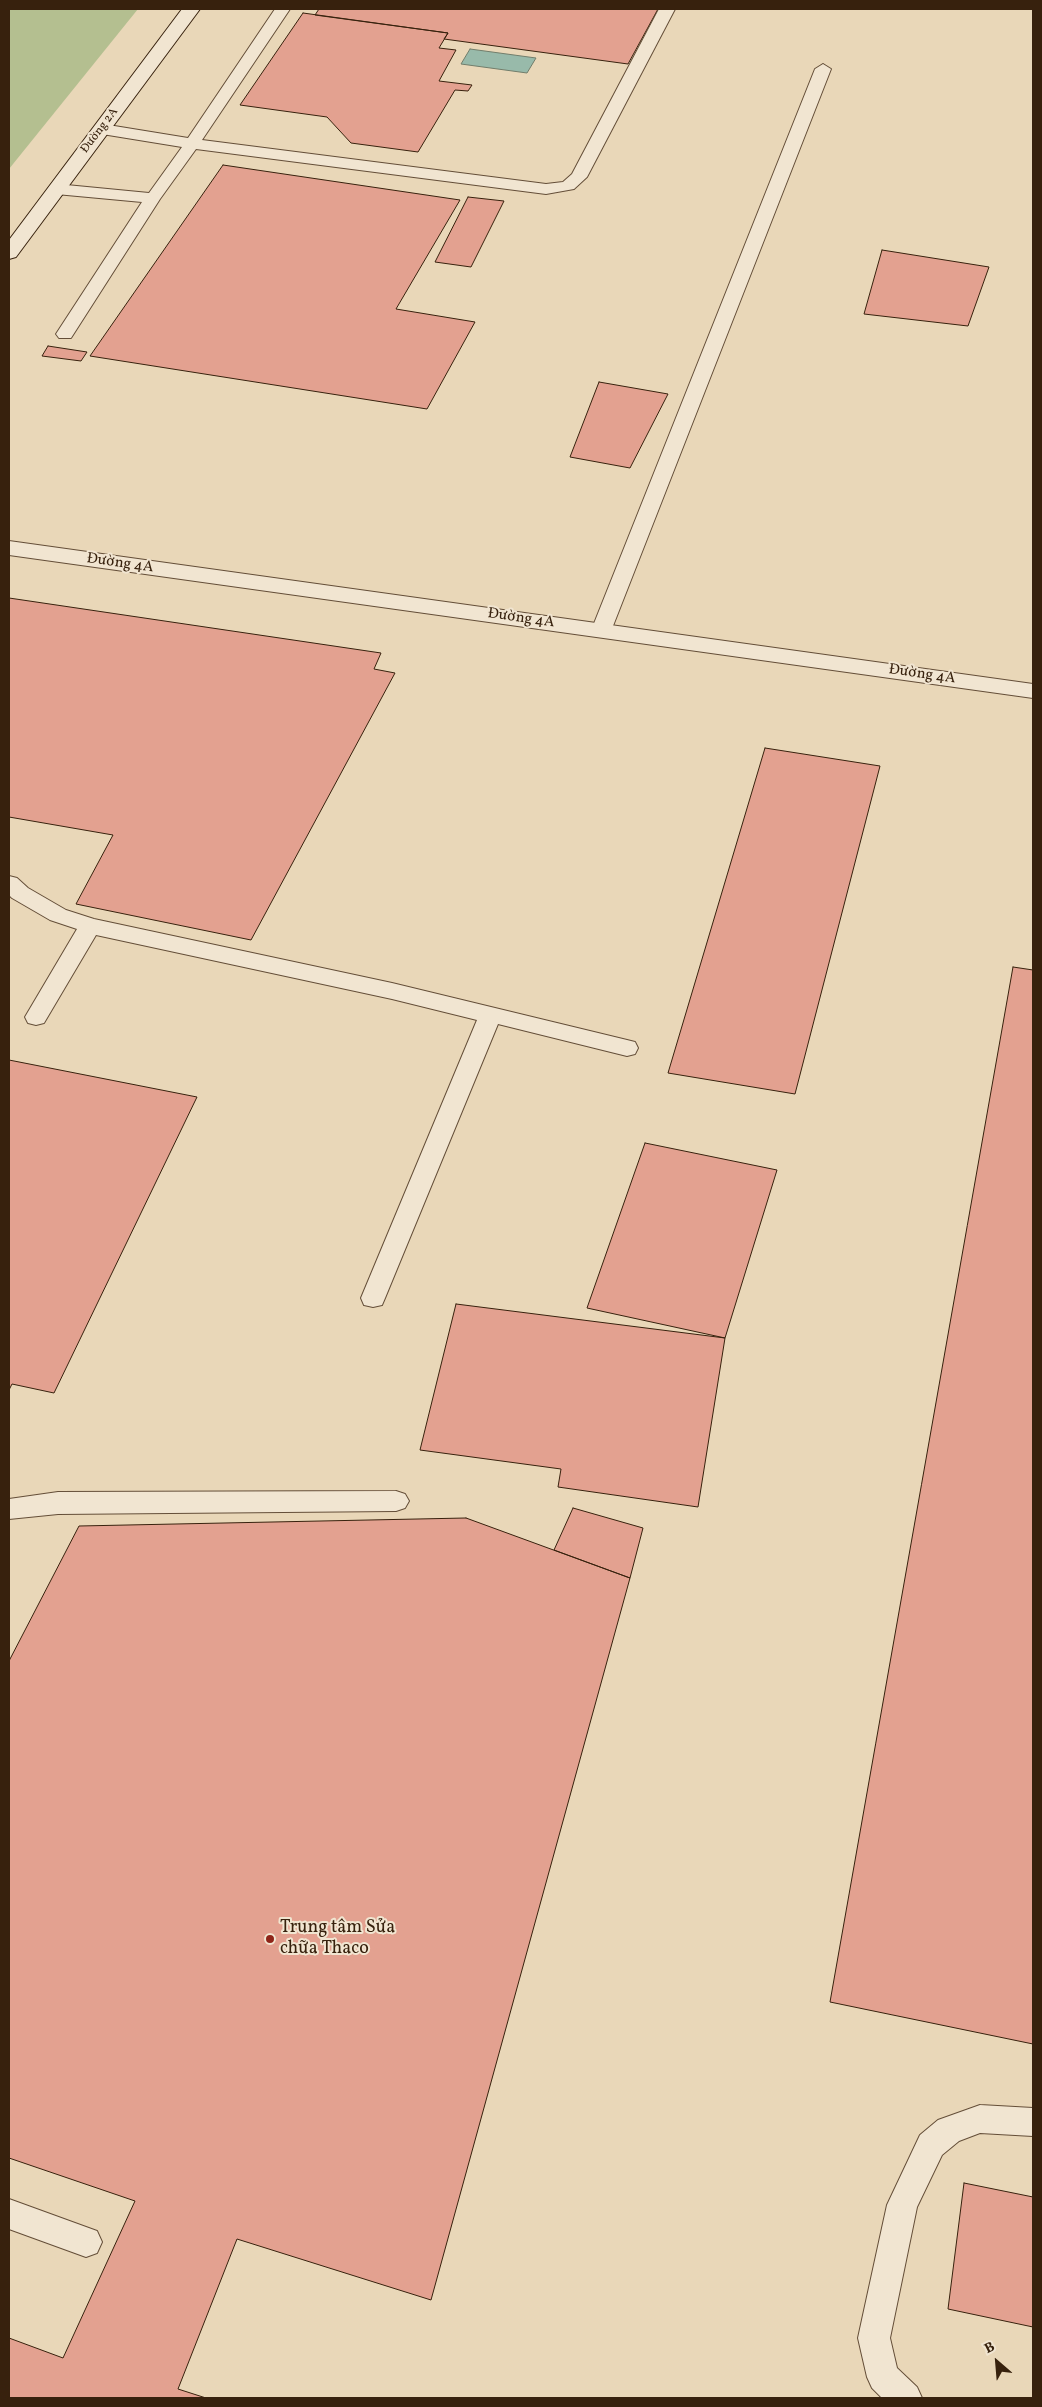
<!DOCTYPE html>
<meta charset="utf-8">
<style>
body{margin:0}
#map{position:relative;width:1042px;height:2407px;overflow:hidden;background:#e9d7b8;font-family:Vollkorn,serif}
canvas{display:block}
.frame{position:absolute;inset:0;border:10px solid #37210d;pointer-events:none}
.north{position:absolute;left:972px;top:2337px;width:50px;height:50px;-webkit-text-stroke:4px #f1e5d1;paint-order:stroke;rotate:333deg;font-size:14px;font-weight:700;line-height:20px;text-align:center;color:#37210d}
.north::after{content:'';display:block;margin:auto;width:18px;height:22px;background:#37210d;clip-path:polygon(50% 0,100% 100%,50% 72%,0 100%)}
</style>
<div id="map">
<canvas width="1042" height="2407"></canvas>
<div class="frame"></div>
<div class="north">B</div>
</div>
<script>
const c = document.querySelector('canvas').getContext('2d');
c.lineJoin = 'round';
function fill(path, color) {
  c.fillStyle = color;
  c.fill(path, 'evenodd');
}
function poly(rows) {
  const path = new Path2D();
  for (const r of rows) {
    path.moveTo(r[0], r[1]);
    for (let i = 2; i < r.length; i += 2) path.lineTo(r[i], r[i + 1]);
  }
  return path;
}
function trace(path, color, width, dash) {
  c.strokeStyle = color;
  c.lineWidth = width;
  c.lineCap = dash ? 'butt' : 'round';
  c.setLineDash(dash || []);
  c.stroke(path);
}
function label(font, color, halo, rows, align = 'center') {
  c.font = font + ' Vollkorn,serif';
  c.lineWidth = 4;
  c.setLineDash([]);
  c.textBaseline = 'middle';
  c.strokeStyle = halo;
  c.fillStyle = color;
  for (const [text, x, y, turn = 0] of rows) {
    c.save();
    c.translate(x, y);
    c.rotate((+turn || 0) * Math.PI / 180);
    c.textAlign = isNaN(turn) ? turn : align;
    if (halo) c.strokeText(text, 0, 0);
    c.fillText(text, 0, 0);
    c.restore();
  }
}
fill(poly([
 [9,9,138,9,9,169]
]), '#b4bf90');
const water = poly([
 [470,49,536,58,527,73,461,64,470,49]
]);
fill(water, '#98baaa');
trace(water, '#717d6b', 1);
const building = poly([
 [319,9,658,9,628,64,444,39,448,33,315,15,319,9],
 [303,13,448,33,439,48,456,50,439,81,472,85,468,91,455,90,418,152,351,143,327,117,240,105,303,13],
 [223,165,460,200,396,309,475,322,427,409,90,356,223,165],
 [468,197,504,201,471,267,435,262,468,197],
 [882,250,989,267,968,326,864,314,882,250],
 [48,346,87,352,81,361,42,356,48,346],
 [599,382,668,394,630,468,570,457,599,382],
 [9,598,381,653,374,669,395,673,251,940,76,904,113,835,9,817,9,598],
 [765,748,880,766,795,1094,668,1073,765,748],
 [1013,967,1033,970,1033,2044,830,2002,1013,967],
 [9,1060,197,1097,54,1393,12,1384,9,1390,9,1060],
 [645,1143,777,1170,725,1338,587,1308,645,1143],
 [456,1304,725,1338,698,1507,558,1487,561,1469,420,1450,456,1304],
 [573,1508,643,1528,630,1578,554,1550,573,1508],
 [466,1518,630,1578,431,2300,237,2239,178,2389,206,2398,9,2398,9,2338,63,2358,135,2201,9,2158,9,1661,79,1526,466,1518],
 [964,2183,1033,2197,1033,2327,948,2309,964,2183]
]);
fill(building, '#e3a190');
trace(building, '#37210d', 1);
const lane = poly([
 [275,9,290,9,202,140,546,184,563,182,572,174,659,9,675,9,587,177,574,189,546,194,196,149,160,199,71,338,59,338,56,334,142,202,56,194,50,192,48,189,50,186,56,184,149,193,182,147,102,134,96,132,94,129,96,126,102,124,188,138,275,9],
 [823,64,831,69,611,631,608,635,601,637,594,635,591,631,815,69,823,64],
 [9,876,17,878,28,888,66,910,94,919,392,983,627,1040,635,1042,638,1048,635,1054,627,1056,498,1024,385,1298,382,1305,373,1307,364,1305,361,1298,477,1020,392,999,96,935,44,1023,36,1025,28,1023,25,1017,77,929,50,920,12,898,9,895,9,876],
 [396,1491,405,1494,409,1501,405,1508,396,1511,58,1514,9,1519,9,1499,58,1492,396,1491],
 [980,2105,1033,2108,1033,2136,980,2133,959,2141,942,2155,917,2207,890,2338,897,2368,917,2387,922,2398,882,2398,872,2388,867,2377,858,2338,887,2205,920,2135,938,2120,980,2105],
 [9,2199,97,2231,102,2242,97,2253,86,2257,9,2229,9,2199]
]);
const street = poly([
 [9,541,1033,684,1033,698,9,555,9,541]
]);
const secondary = poly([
 [182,9,200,9,16,257,9,259,9,240,182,9]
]);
trace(lane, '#644e38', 2);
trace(street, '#644e38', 2);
trace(secondary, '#37210d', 2);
fill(lane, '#f1e5d1');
fill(street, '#f1e5d1');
fill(secondary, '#f1e5d1');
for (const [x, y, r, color] of [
 [270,1939,5,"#8f2418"]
]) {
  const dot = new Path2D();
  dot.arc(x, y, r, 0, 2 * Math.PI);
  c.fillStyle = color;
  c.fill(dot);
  trace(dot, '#f1e5d1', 2);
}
label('12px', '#37210d', '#f1e5d1', [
 ["Đường 2A",100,131,-53]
]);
label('15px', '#37210d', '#f1e5d1', [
 ["Đường 4A",120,564,8],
 ["Đường 4A",521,619,8],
 ["Đường 4A",922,675,8]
]);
label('18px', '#37210d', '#f1e5d1', [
 ["Trung tâm Sửa",280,1929],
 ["chữa Thaco",280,1950]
], 'left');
</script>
